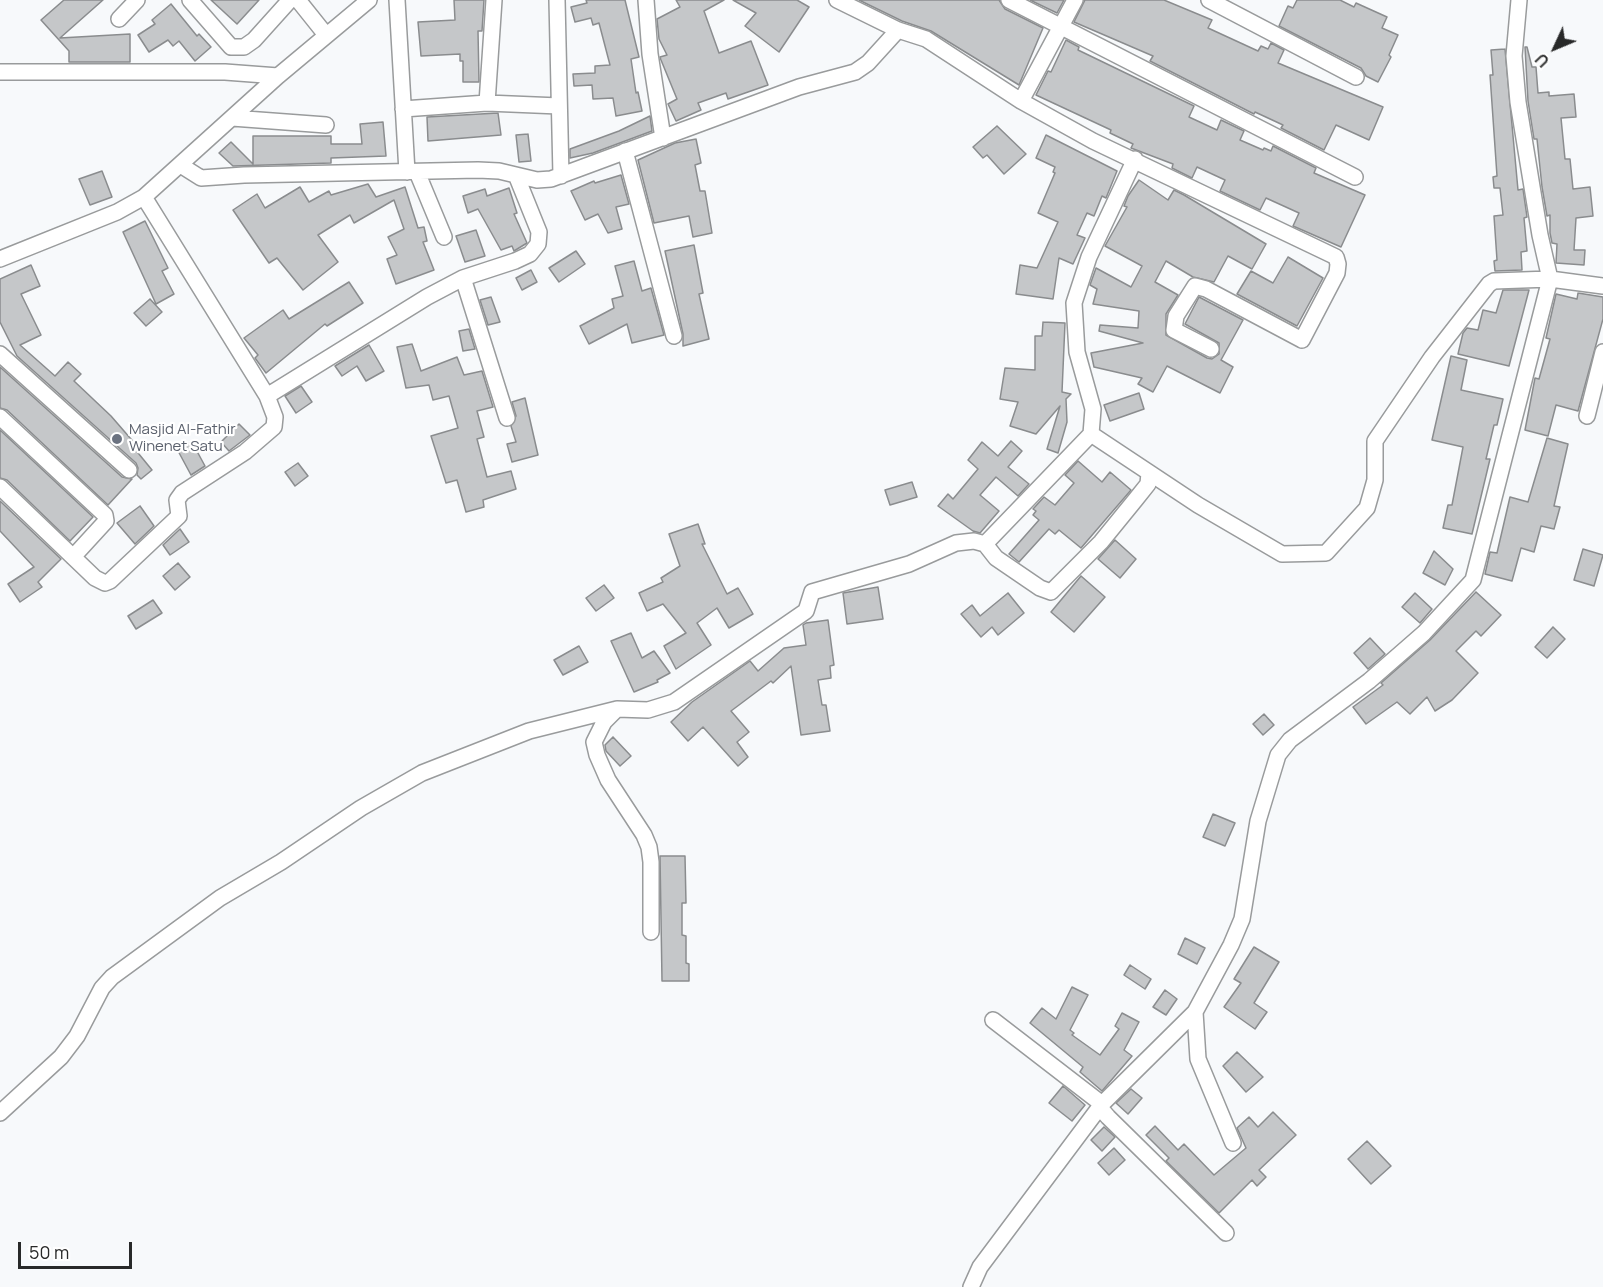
<!DOCTYPE html>
<style>
body{margin:0}
#map{position:relative;width:1603px;height:1287px;overflow:hidden;background:#f7f9fb;font-family:Manrope,sans-serif}
canvas{display:block}
.north{position:absolute;left:1525px;top:18px;width:60px;height:60px;-webkit-text-stroke:4px #fff;paint-order:stroke;rotate:226deg;font-size:16px;font-weight:700;line-height:24px;text-align:center;color:#282929}
.north::after{content:'';display:block;margin:auto;width:21px;height:27px;background:#282929;clip-path:polygon(50% 0,100% 100%,50% 72%,0 100%)}
.scale{position:absolute;left:18px;top:1242px;width:114px;height:27px;box-sizing:border-box;border:3px solid #282929;border-top:0;padding-left:8px;font-size:18px;line-height:21px;white-space:nowrap;color:#282929;-webkit-text-stroke:4px #fff;paint-order:stroke}
</style>
<div id="map">
<canvas width="1603" height="1287"></canvas>
<div class="north">U</div>
<div class="scale">50 m</div>
</div>
<script>
const c = document.querySelector('canvas').getContext('2d');
c.lineJoin = 'round';
function fill(path, color) {
  c.fillStyle = color;
  c.fill(path, 'evenodd');
}
function poly(rows) {
  const path = new Path2D();
  for (const r of rows) {
    path.moveTo(r[0], r[1]);
    for (let i = 2; i < r.length; i += 2) path.lineTo(r[i], r[i + 1]);
  }
  return path;
}
function trace(path, color, width, dash) {
  c.strokeStyle = color;
  c.lineWidth = width;
  c.lineCap = dash ? 'butt' : 'round';
  c.setLineDash(dash || []);
  c.stroke(path);
}
function label(font, color, halo, rows, align = 'center') {
  c.font = font + ' Manrope,sans-serif';
  c.lineWidth = 4.5;
  c.setLineDash([]);
  c.textBaseline = 'middle';
  c.strokeStyle = halo;
  c.fillStyle = color;
  for (const [text, x, y, turn = 0] of rows) {
    c.save();
    c.translate(x, y);
    c.rotate((+turn || 0) * Math.PI / 180);
    c.textAlign = isNaN(turn) ? turn : align;
    if (halo) c.strokeText(text, 0, 0);
    c.fillText(text, 0, 0);
    c.restore();
  }
}
const building = poly([
 [64,0,103,0,60,38,130,34,130,62,69,62,69,51,41,20,64,0],
 [211,0,259,0,237,24,211,0],
 [454,0,484,0,482,31,478,31,479,82,463,82,463,61,460,61,460,54,421,56,418,22,455,20,454,0],
 [586,0,625,0,639,57,631,59,636,93,638,92,642,111,616,116,613,98,593,99,592,85,574,86,573,74,595,73,595,66,610,65,599,23,593,25,591,18,575,22,571,7,587,3,586,0],
 [676,0,724,0,704,11,719,53,751,41,768,85,728,99,726,93,698,103,701,110,676,121,668,104,677,99,661,60,660,57,667,55,659,39,657,19,680,7,676,0],
 [733,0,797,0,809,7,779,52,745,26,756,13,733,0],
 [859,0,999,0,1005,9,1043,28,1019,85,931,31,902,21,859,0],
 [1030,0,1064,0,1057,13,1030,0],
 [1085,0,1164,0,1212,20,1208,28,1258,51,1261,46,1268,49,1271,43,1284,50,1278,63,1383,107,1369,140,1336,125,1324,150,1281,128,1283,125,1255,112,1254,114,1150,61,1153,56,1074,22,1085,0],
 [1297,0,1340,0,1354,7,1356,3,1387,17,1382,28,1398,35,1389,55,1391,57,1378,82,1366,76,1361,68,1279,26,1288,6,1293,8,1297,0],
 [171,4,197,36,199,34,211,47,195,61,179,41,173,46,168,40,149,52,138,35,155,24,152,20,171,4],
 [1066,40,1079,47,1078,50,1194,106,1189,117,1217,130,1221,120,1244,131,1240,140,1263,150,1264,148,1271,151,1273,146,1316,168,1314,173,1365,195,1341,247,1293,226,1299,213,1266,198,1260,210,1220,191,1225,180,1197,167,1192,178,1172,168,1173,164,1131,148,1133,144,1110,133,1111,130,1036,95,1048,71,1051,72,1066,40],
 [1525,47,1527,47,1532,67,1536,67,1538,93,1549,92,1549,96,1574,94,1576,117,1561,118,1565,159,1570,159,1573,189,1590,187,1593,216,1576,218,1574,250,1585,250,1584,265,1556,263,1557,244,1552,243,1550,233,1550,215,1547,216,1542,187,1537,139,1534,139,1528,101,1525,47],
 [1505,49,1518,190,1523,189,1527,217,1524,218,1527,251,1521,252,1522,270,1495,271,1494,261,1497,260,1494,216,1503,215,1500,188,1494,188,1493,177,1497,176,1490,75,1493,75,1491,50,1505,49],
 [498,113,501,135,428,141,427,117,498,113],
 [650,116,652,131,593,153,570,158,570,149,619,131,650,116],
 [383,122,386,156,331,158,331,163,233,166,219,153,231,142,253,164,253,136,331,136,331,144,362,144,360,124,383,122],
 [997,126,1026,154,1004,174,987,155,983,158,973,147,997,126],
 [528,134,531,161,519,162,516,135,528,134],
 [1046,135,1117,171,1106,198,1102,196,1094,216,1087,213,1077,235,1085,238,1073,264,1059,258,1053,299,1016,294,1020,265,1037,268,1058,222,1038,213,1055,173,1053,172,1055,167,1036,158,1046,135],
 [696,139,701,163,695,165,700,191,705,191,712,233,693,237,689,216,654,223,638,160,675,143,696,139],
 [102,171,112,197,90,205,79,179,102,171],
 [621,175,629,204,616,207,622,229,608,233,598,214,585,220,571,191,594,181,595,183,621,175],
 [1139,180,1168,200,1174,190,1184,195,1266,244,1252,269,1228,256,1214,282,1193,277,1166,261,1155,282,1178,295,1166,314,1166,335,1207,358,1212,359,1219,354,1219,343,1185,324,1199,297,1243,320,1221,360,1233,367,1220,393,1167,366,1153,392,1138,384,1142,378,1094,367,1091,353,1143,343,1099,331,1100,325,1138,328,1139,311,1093,304,1097,289,1090,285,1096,268,1131,287,1142,266,1105,246,1127,207,1124,206,1128,196,1139,180],
 [368,184,376,197,405,187,418,228,424,227,427,241,423,242,434,270,396,284,387,259,397,255,388,237,404,229,394,200,354,223,350,215,318,235,338,262,303,290,277,258,269,263,233,210,257,194,265,208,300,187,309,202,329,191,331,195,368,184],
 [509,188,517,213,514,214,527,243,514,251,512,246,501,250,478,209,468,213,463,196,485,189,487,196,509,188],
 [145,221,168,268,162,271,174,294,156,304,123,232,145,221],
 [476,230,485,256,465,262,456,236,476,230],
 [694,245,703,293,699,294,709,339,683,346,683,334,665,251,694,245],
 [576,251,585,264,559,282,549,268,576,251],
 [1288,257,1323,278,1297,326,1237,294,1251,271,1273,283,1288,257],
 [634,261,642,291,651,288,664,335,632,343,627,324,589,344,580,326,614,308,612,299,623,296,615,266,634,261],
 [31,265,40,286,21,294,41,335,20,345,55,376,68,362,81,374,74,381,111,416,137,446,134,448,152,470,141,479,137,475,138,468,136,463,17,356,0,322,0,279,31,265],
 [531,270,537,282,522,290,516,278,531,270],
 [349,282,363,303,327,326,325,324,266,373,255,358,258,355,244,338,283,310,289,319,349,282],
 [1503,290,1529,290,1509,366,1458,354,1463,333,1467,328,1478,330,1483,310,1496,313,1503,290],
 [1578,293,1603,297,1603,319,1578,411,1556,405,1548,436,1525,430,1535,378,1539,379,1550,339,1546,338,1556,294,1577,299,1578,293],
 [491,297,500,322,488,325,480,300,491,297],
 [150,299,162,312,146,326,134,313,150,299],
 [1043,322,1065,323,1062,392,1071,394,1066,399,1067,422,1058,453,1047,449,1060,406,1036,434,1010,426,1018,402,1000,399,1005,368,1035,370,1035,336,1042,336,1043,322],
 [469,329,475,349,463,351,459,331,469,329],
 [412,344,421,371,457,357,464,375,482,371,493,407,477,411,484,437,477,439,487,477,511,471,516,489,483,500,484,507,466,512,457,480,446,483,431,436,458,428,449,396,433,400,429,385,406,388,397,347,412,344],
 [369,345,384,371,366,381,357,366,342,376,335,366,369,345],
 [1451,356,1467,360,1461,390,1503,399,1497,425,1494,425,1486,459,1490,459,1472,534,1443,528,1448,505,1452,505,1463,447,1432,440,1451,356],
 [0,367,122,477,132,479,108,505,7,410,0,408,0,367],
 [301,386,312,402,296,413,285,396,301,386],
 [1139,393,1144,409,1110,421,1104,405,1139,393],
 [525,398,538,455,512,462,507,444,516,442,511,426,516,416,512,402,525,398],
 [239,424,250,435,229,451,221,442,239,424],
 [0,430,93,517,70,541,7,480,0,478,0,430],
 [1547,438,1568,444,1554,506,1560,507,1554,529,1541,526,1534,552,1521,548,1512,581,1485,574,1490,552,1497,553,1510,497,1528,502,1547,438],
 [1011,441,1022,451,1008,467,1029,484,1018,496,996,477,980,495,999,511,980,533,973,531,938,506,948,494,953,499,978,469,968,460,982,442,998,456,1011,441],
 [192,442,205,466,191,475,177,449,192,442],
 [1078,461,1102,482,1110,472,1131,490,1081,548,1059,530,1055,534,1049,529,1019,562,1009,554,1039,520,1033,515,1036,511,1033,509,1044,497,1055,505,1074,483,1065,475,1078,461],
 [298,463,308,476,295,486,285,472,298,463],
 [912,482,917,497,890,505,885,490,912,482],
 [0,501,61,559,38,582,42,587,20,602,8,584,34,567,0,531,0,501],
 [140,506,154,526,135,544,117,523,140,506],
 [698,524,705,544,702,544,727,594,738,588,753,614,729,628,717,608,697,623,711,645,676,669,664,646,686,633,663,604,647,611,639,593,663,582,661,578,680,566,669,534,698,524],
 [180,529,189,542,170,555,163,545,180,529],
 [1115,540,1136,559,1120,578,1098,559,1115,540],
 [1583,549,1603,555,1594,586,1574,580,1583,549],
 [1434,551,1453,569,1445,585,1423,573,1434,551],
 [178,563,190,577,175,590,163,576,178,563],
 [1081,576,1105,597,1074,632,1051,612,1081,576],
 [604,585,614,598,596,611,586,598,604,585],
 [878,587,883,619,847,624,843,593,878,587],
 [1476,592,1501,615,1481,636,1476,631,1456,651,1478,673,1452,700,1435,711,1427,697,1410,714,1397,702,1366,724,1353,707,1383,685,1381,683,1430,640,1476,592],
 [1008,593,1024,613,998,635,992,627,981,637,961,614,972,605,980,616,1008,593],
 [1415,593,1432,609,1420,623,1402,607,1415,593],
 [153,600,162,613,136,629,128,616,153,600],
 [828,620,834,665,830,666,831,678,818,680,822,705,826,705,830,731,801,735,791,666,773,683,771,681,731,711,749,732,737,742,748,757,738,766,703,727,688,741,671,722,692,702,750,661,758,671,784,648,806,645,803,625,806,623,828,620],
 [1553,627,1565,639,1547,658,1535,647,1553,627],
 [631,633,642,658,654,651,670,673,657,680,658,682,634,692,611,641,631,633],
 [1370,638,1385,654,1368,669,1354,653,1370,638],
 [579,646,588,662,563,675,554,660,579,646],
 [1264,714,1274,725,1263,735,1253,724,1264,714],
 [613,737,631,756,620,766,606,751,605,745,613,737],
 [1213,814,1235,823,1225,846,1203,837,1213,814],
 [660,856,685,856,686,903,682,903,682,935,686,936,686,963,689,964,689,981,662,981,660,856],
 [1185,938,1205,948,1197,964,1178,954,1185,938],
 [1254,947,1279,962,1254,1003,1267,1012,1255,1029,1224,1007,1241,983,1234,979,1254,947],
 [1130,965,1151,979,1145,989,1124,975,1130,965],
 [1072,987,1088,995,1070,1030,1074,1033,1072,1035,1100,1055,1119,1029,1115,1026,1122,1013,1139,1022,1124,1050,1132,1056,1102,1091,1080,1072,1083,1067,1030,1023,1042,1008,1056,1019,1072,987],
 [1165,990,1177,999,1166,1015,1153,1007,1165,990],
 [1237,1052,1263,1077,1246,1092,1223,1066,1237,1052],
 [1063,1086,1085,1105,1072,1121,1049,1103,1063,1086],
 [1131,1089,1142,1098,1128,1114,1116,1103,1131,1089],
 [1273,1112,1296,1135,1259,1170,1266,1177,1257,1186,1252,1180,1219,1213,1166,1161,1169,1158,1146,1135,1155,1126,1178,1150,1184,1144,1214,1175,1246,1148,1237,1128,1249,1117,1258,1127,1273,1112],
 [1104,1127,1115,1137,1102,1151,1091,1140,1104,1127],
 [1367,1141,1391,1166,1371,1184,1348,1159,1367,1141],
 [1114,1148,1125,1160,1109,1175,1098,1163,1114,1148]
]);
fill(building, '#c5c7c9');
trace(building, '#8a8c8e', 1.5);
const minor = poly([
 [190,0,231,47,244,47,254,40,290,0],
 [298,0,326,35],
 [397,0,407,172],
 [557,0,561,176],
 [646,0,650,54,663,138],
 [837,0,898,30,926,39,1021,101,1093,141,1336,257,1338,264,1337,273,1302,340,1206,289,1195,286,1176,316,1174,330,1211,349],
 [1009,0,1355,177],
 [1209,0,1356,77],
 [119,19,137,0],
 [0,72,225,72,278,76],
 [1021,101,1075,0],
 [487,103,494,0],
 [403,109,487,103,559,106],
 [232,118,326,125],
 [625,151,674,336],
 [182,166,201,178,244,175,478,170,499,171,537,180,551,179,799,87,855,72,868,63,898,30],
 [417,172,444,237],
 [0,259,117,212,144,197,278,76,369,0],
 [463,278,507,418],
 [0,354,129,470],
 [267,396,427,297,463,278,515,261,530,254,538,244,539,232,516,175],
 [1587,416,1603,352],
 [0,417,105,515,106,521,73,557],
 [1091,434,1093,409,1077,352,1074,303,1089,257,1135,159],
 [0,487,95,578,105,583,110,581,179,516,177,500,182,493,245,452,274,427,275,417,267,396,144,197],
 [985,544,996,558,1040,588,1051,592,1101,542,1136,499,1148,484,1149,473],
 [617,709,604,722,594,742,597,755,608,780,644,835,649,847,651,862,651,932],
 [1195,1012,1198,1059,1233,1143],
 [0,1113,61,1057,77,1036,102,988,112,977,220,898,281,862,361,808,422,773,529,731,617,709,648,710,674,702,806,611,812,592,909,564,956,543,974,541,985,544,1091,434,1198,505,1282,554,1326,553,1367,508,1375,480,1375,441,1432,357,1489,284,1494,281,1550,279,1603,286],
 [1226,1233,1108,1117,1102,1110,1102,1104,1195,1012,1231,945,1242,919,1258,821,1278,755,1290,740,1369,681,1424,633,1473,580,1550,279,1540,235,1518,102,1514,56,1519,0],
 [971,1287,980,1267,1102,1104,993,1020]
]);
trace(minor, '#999b9c', 18);
trace(minor, '#fff', 15);
for (const [x, y, r, color] of [
 [117,439,6,"#6b7280"]
]) {
  const dot = new Path2D();
  dot.arc(x, y, r, 0, 2 * Math.PI);
  c.fillStyle = color;
  c.fill(dot);
  trace(dot, '#fff', 2);
}
label('15px', '#5b616d', '#fff', [
 ["Masjid Al-Fathir",129,430],
 ["Winenet Satu",129,447]
], 'left');
</script>
